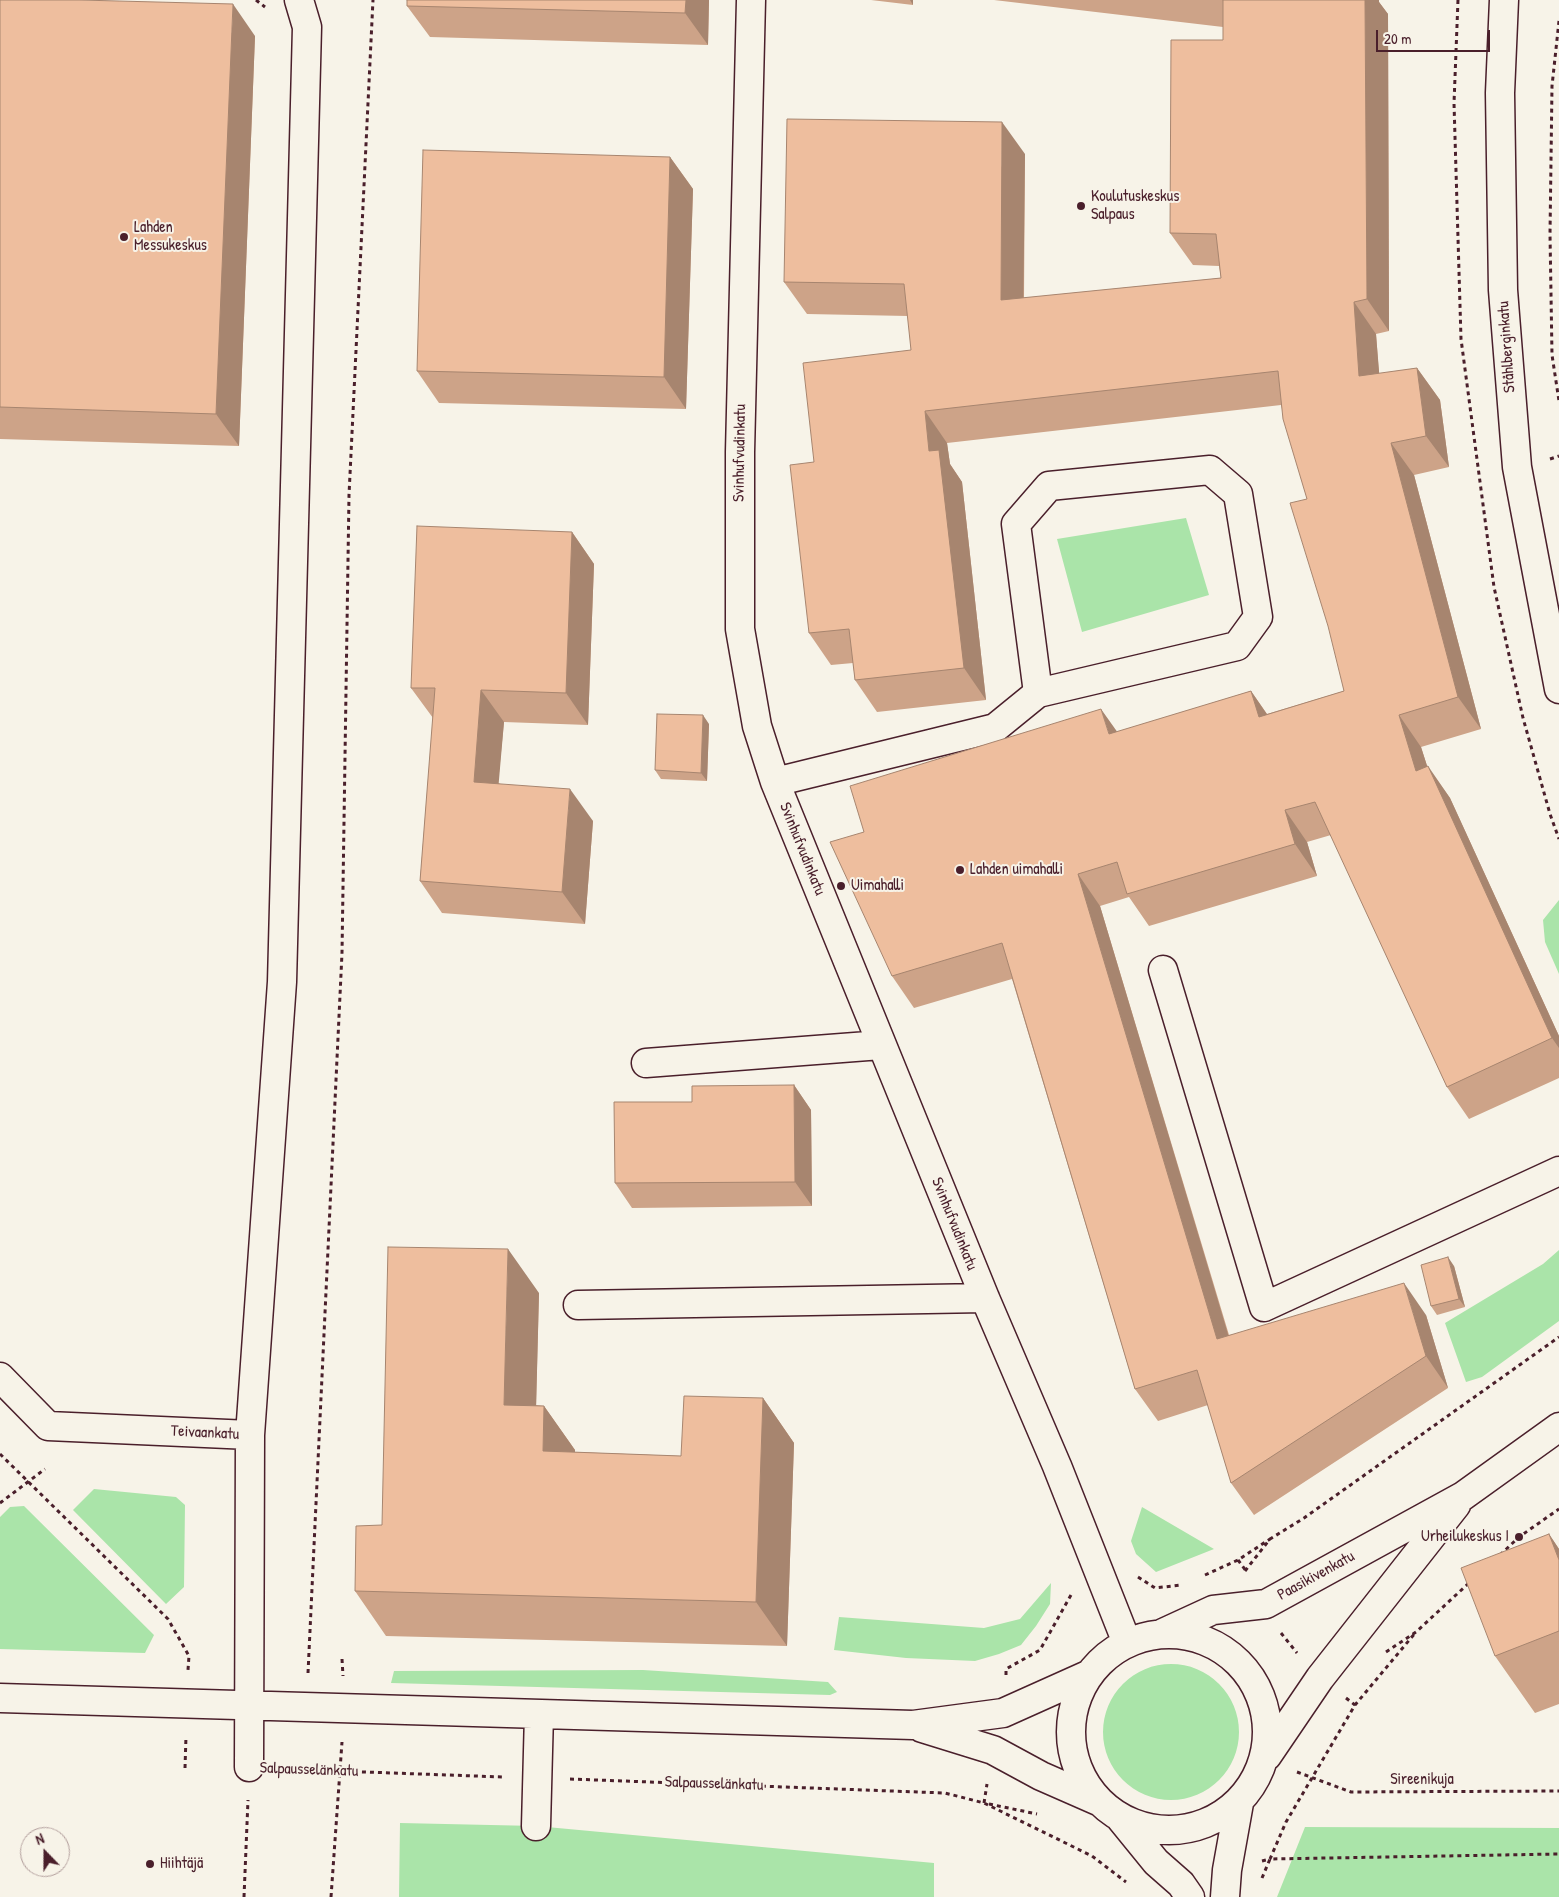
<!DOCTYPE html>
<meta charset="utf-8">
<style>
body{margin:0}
#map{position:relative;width:1559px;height:1897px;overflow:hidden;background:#f7f3e8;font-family:"Patrick Hand",sans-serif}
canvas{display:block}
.north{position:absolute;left:20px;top:1827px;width:50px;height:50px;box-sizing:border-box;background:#f7f3e8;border:1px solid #b29e9c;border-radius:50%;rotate:338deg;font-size:14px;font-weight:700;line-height:20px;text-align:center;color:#4a1f2b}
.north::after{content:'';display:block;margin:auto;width:18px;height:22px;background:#4a1f2b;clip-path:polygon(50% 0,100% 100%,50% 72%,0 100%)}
.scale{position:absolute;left:1376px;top:30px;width:114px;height:22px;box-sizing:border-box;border:2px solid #4a1f2b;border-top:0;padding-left:6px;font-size:15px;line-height:18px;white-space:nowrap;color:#4a1f2b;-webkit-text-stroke:4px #f7f3e8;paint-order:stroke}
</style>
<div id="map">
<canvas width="1559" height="1897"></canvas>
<div class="north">N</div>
<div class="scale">20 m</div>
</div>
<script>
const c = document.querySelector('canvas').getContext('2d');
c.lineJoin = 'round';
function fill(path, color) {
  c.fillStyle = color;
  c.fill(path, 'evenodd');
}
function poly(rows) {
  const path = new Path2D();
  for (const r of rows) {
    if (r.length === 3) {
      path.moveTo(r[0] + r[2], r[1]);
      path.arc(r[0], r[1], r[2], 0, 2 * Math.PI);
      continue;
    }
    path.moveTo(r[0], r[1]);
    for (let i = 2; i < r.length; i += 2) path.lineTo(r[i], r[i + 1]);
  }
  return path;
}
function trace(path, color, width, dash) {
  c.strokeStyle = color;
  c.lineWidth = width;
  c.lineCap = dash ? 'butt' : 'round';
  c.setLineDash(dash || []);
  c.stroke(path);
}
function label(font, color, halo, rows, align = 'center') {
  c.font = font + ' "Patrick Hand",sans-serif';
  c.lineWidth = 4;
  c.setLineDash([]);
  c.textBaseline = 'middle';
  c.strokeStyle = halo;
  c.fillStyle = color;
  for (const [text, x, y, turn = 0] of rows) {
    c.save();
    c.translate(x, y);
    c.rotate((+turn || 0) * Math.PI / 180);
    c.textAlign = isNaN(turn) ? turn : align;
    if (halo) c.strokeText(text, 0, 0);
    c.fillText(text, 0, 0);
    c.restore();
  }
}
fill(poly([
 [1186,518,1209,595,1082,632,1057,539],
 [1559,900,1559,974,1545,942,1543,920],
 [1559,1250,1559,1321,1482,1377,1466,1382,1445,1323,1543,1264],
 [94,1489,176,1497,185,1505,184,1587,166,1604,73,1510],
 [24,1506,154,1635,145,1653,0,1649,0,1517,10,1507],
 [1142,1507,1214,1549,1156,1572,1136,1554,1131,1541],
 [1051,1583,1050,1604,1036,1626,1021,1645,999,1654,975,1661,906,1658,834,1650,839,1617,984,1628,1020,1619],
 [1171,1732,68],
 [643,1670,828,1682,837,1692,830,1695,391,1683,394,1671],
 [400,1823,536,1826,934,1863,934,1897,399,1897],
 [1305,1827,1559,1828,1559,1897,1277,1897]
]), '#aae4a9');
const minor = poly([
 [751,0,740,452,740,629,757,726,775,782,985,1298,1057,1466,1127,1643],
 [1504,0,1500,93,1503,290,1517,467,1559,689],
 [775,782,995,728,1038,693,1237,646,1258,617,1238,494,1210,470,1049,486,1016,524,1038,693],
 [1163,970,1264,1307,1559,1171],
 [646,1063,881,1045],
 [578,1305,985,1298],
 [0,1377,48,1426,250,1435,249,1767],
 [250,1435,282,982,307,27,299,0],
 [1163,1633,1213,1610,1266,1604,1463,1496,1559,1427],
 [1169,1732,98],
 [0,1698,913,1725,1003,1713,1090,1674],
 [922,1728,993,1750,1041,1776,1098,1801],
 [1267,1756,1320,1678,1456,1505],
 [1121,1819,1156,1862,1181,1884,1190,1897],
 [536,1826,539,1714],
 [1225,1897,1227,1870,1239,1803]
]);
trace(minor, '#4a1f2b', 31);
trace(poly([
 [256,0,265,7],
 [1458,0,1454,103,1461,339,1494,587,1523,718,1550,814,1559,839],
 [1559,21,1552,86,1550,234,1552,355,1559,401],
 [1550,459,1559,456],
 [0,1454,168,1619,189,1656,188,1670],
 [0,1503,45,1469],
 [1500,1555,1519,1537,1559,1509],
 [1238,1560,1246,1571],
 [1245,1571,1270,1539,1304,1518,1559,1337],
 [1205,1575,1238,1560,1270,1539],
 [1138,1577,1155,1588,1181,1585],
 [1281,1633,1297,1653],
 [1386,1652,1416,1632,1470,1582],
 [342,1659,343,1676],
 [308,1673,342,953,349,495,373,0],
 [1006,1675,1006,1669,1040,1650,1071,1595],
 [1346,1698,1355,1705],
 [185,1768,186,1736],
 [282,1769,503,1777],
 [1297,1772,1351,1792,1559,1791],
 [570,1779,945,1793,984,1803,1092,1856,1126,1882],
 [984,1803,987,1784],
 [989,1804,1037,1814],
 [1262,1861,1270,1859,1286,1822,1355,1705,1416,1632],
 [1262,1878,1270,1859,1559,1854],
 [244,1897,248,1800],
 [331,1897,342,1742]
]), '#4a1f2b', 3, [4, 4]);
trace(minor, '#f7f3e8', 28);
fill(poly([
 [0,0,255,36,239,446,0,439],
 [709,0,708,45,430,37,407,6],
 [871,0,913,0,913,5],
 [994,0,1379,0,1379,2,1388,14,1389,331,1376,334,1379,374,1417,368,1440,400,1449,467,1414,475,1481,729,1421,747,1427,766,1450,798,1559,1036,1559,1078,1469,1119,1447,1087,1331,835,1307,842,1317,876,1149,926,1129,897,1100,906,1229,1335,1426,1315,1448,1388,1254,1515,1231,1483,1208,1405,1158,1421,1135,1389,1012,979,914,1008,892,976,864,832,1117,732,1251,691,1267,714,1344,691,1307,499,1281,405,947,443,950,464,962,482,986,700,877,712,855,680,853,663,831,665,809,633,814,462,911,350,908,316,807,314,784,282,1025,154,1024,298,1221,278,1219,266,1193,265,1170,233,1223,40,1223,27],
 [670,157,693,189,686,409,439,403,417,371],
 [572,532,594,564,588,725,504,722,498,783,593,821,585,924,442,913,420,881,433,718,411,688],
 [709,724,707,781,661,779,655,770],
 [794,1085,811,1110,812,1206,632,1208,615,1183,692,1102],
 [1454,1266,1465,1307,1437,1315,1431,1306],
 [539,1293,536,1405,544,1406,575,1450,575,1452,681,1456,763,1398,794,1443,787,1646,386,1636,355,1591,382,1525],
 [1549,1534,1559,1549,1559,1704,1535,1713,1495,1656]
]), '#cda388');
fill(poly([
 [686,0,709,0,708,45,685,13],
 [910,0,913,0,913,5],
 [1365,0,1379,0,1379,2,1388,14,1389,331,1367,299],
 [233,4,255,36,239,446,216,414],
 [1002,122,1025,154,1023,332,1001,300],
 [670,157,693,189,686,409,664,377],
 [1354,302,1376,334,1382,408,1359,376],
 [1417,368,1440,400,1449,467,1426,436],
 [925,411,947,443,950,464,962,482,986,700,964,668,929,451],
 [1391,443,1414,475,1481,729,1458,697],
 [572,532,594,564,588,725,566,693],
 [481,690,504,722,496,814,474,782],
 [1251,691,1273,723,1259,717],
 [1101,709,1123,740,1109,734],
 [703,715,709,724,707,781,701,773],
 [1399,715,1421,747,1439,803,1416,771],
 [1428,766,1450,798,1559,1036,1559,1048,1552,1038],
 [570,789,593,821,585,924,562,892],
 [1285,810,1307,842,1317,876,1295,844],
 [1078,874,1100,906,1239,1371,1217,1339],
 [794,1085,811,1110,812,1206,795,1182],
 [508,1249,539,1293,535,1450,504,1405],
 [1448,1257,1454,1266,1465,1307,1459,1299],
 [1404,1283,1426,1315,1448,1388,1426,1356],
 [763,1398,794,1443,787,1646,756,1602],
 [544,1406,575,1450,574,1496,543,1451],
 [1549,1534,1559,1549,1559,1560]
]), '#a7856f');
const building = poly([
 [0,0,80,0,233,4,216,414,0,407,0,0],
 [407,0,686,0,685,13,407,6,407,0],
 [1223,0,1365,0,1367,299,1354,302,1359,376,1417,368,1426,436,1391,443,1458,697,1399,715,1416,771,1428,766,1552,1038,1447,1087,1315,802,1285,810,1295,844,1127,894,1117,862,1078,874,1217,1339,1404,1283,1426,1356,1231,1483,1197,1370,1135,1389,1002,943,892,976,830,842,864,832,850,786,1101,709,1109,734,1251,691,1259,717,1344,691,1328,626,1290,503,1307,499,1283,419,1278,371,925,411,929,451,939,450,964,668,855,680,849,629,809,633,790,465,814,462,803,363,911,350,904,284,784,282,787,119,1002,122,1001,300,1221,278,1216,234,1170,233,1171,40,1223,40,1223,0],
 [423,150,670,157,664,377,417,371,423,150],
 [417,526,572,532,566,693,481,690,474,782,570,789,562,892,420,881,435,688,411,688,417,526],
 [657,714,703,715,701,773,655,770,657,714],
 [794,1085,795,1182,615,1183,614,1102,692,1102,692,1086,794,1085],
 [388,1247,508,1249,504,1405,544,1406,543,1451,681,1456,684,1396,763,1398,756,1602,355,1591,356,1526,382,1525,388,1247],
 [1448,1257,1459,1299,1431,1306,1421,1265,1448,1257],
 [1549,1534,1559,1560,1559,1631,1495,1656,1461,1568,1549,1534]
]);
fill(building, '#eebe9e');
trace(building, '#a7856f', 1);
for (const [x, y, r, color] of [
 [1081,206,5,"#4a1f2b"],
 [124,237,5,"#4a1f2b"],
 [960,870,5,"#4a1f2b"],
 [841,886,5,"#4a1f2b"],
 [1519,1537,5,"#4a1f2b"],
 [150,1864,5,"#4a1f2b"]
]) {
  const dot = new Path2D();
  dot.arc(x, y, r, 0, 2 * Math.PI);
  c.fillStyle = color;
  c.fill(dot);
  trace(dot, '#f7f3e8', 2);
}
label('16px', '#4a1f2b', '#f7f3e8', [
 ["Koulutuskeskus",1091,197],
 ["Salpaus",1091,215],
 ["Lahden",134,228],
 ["Messukeskus",134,246],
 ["Lahden uimahalli",970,870],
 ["Uimahalli",851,886],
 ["Urheilukeskus I",1509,1537,"right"],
 ["Hiihtäjä",160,1864]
], 'left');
label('16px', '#4a1f2b', '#f7f3e8', [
 ["Ståhlberginkatu",1507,347,-94],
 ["Svinhufvudinkatu",740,453,-89],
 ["Svinhufvudinkatu",802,849,68],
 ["Svinhufvudinkatu",954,1224,68],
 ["Teivaankatu",205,1433,3],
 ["Paasikivenkatu",1316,1576,-29],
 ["Salpausselänkatu",309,1770,2],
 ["Sireenikuja",1422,1780],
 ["Salpausselänkatu",714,1784,2]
]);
</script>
